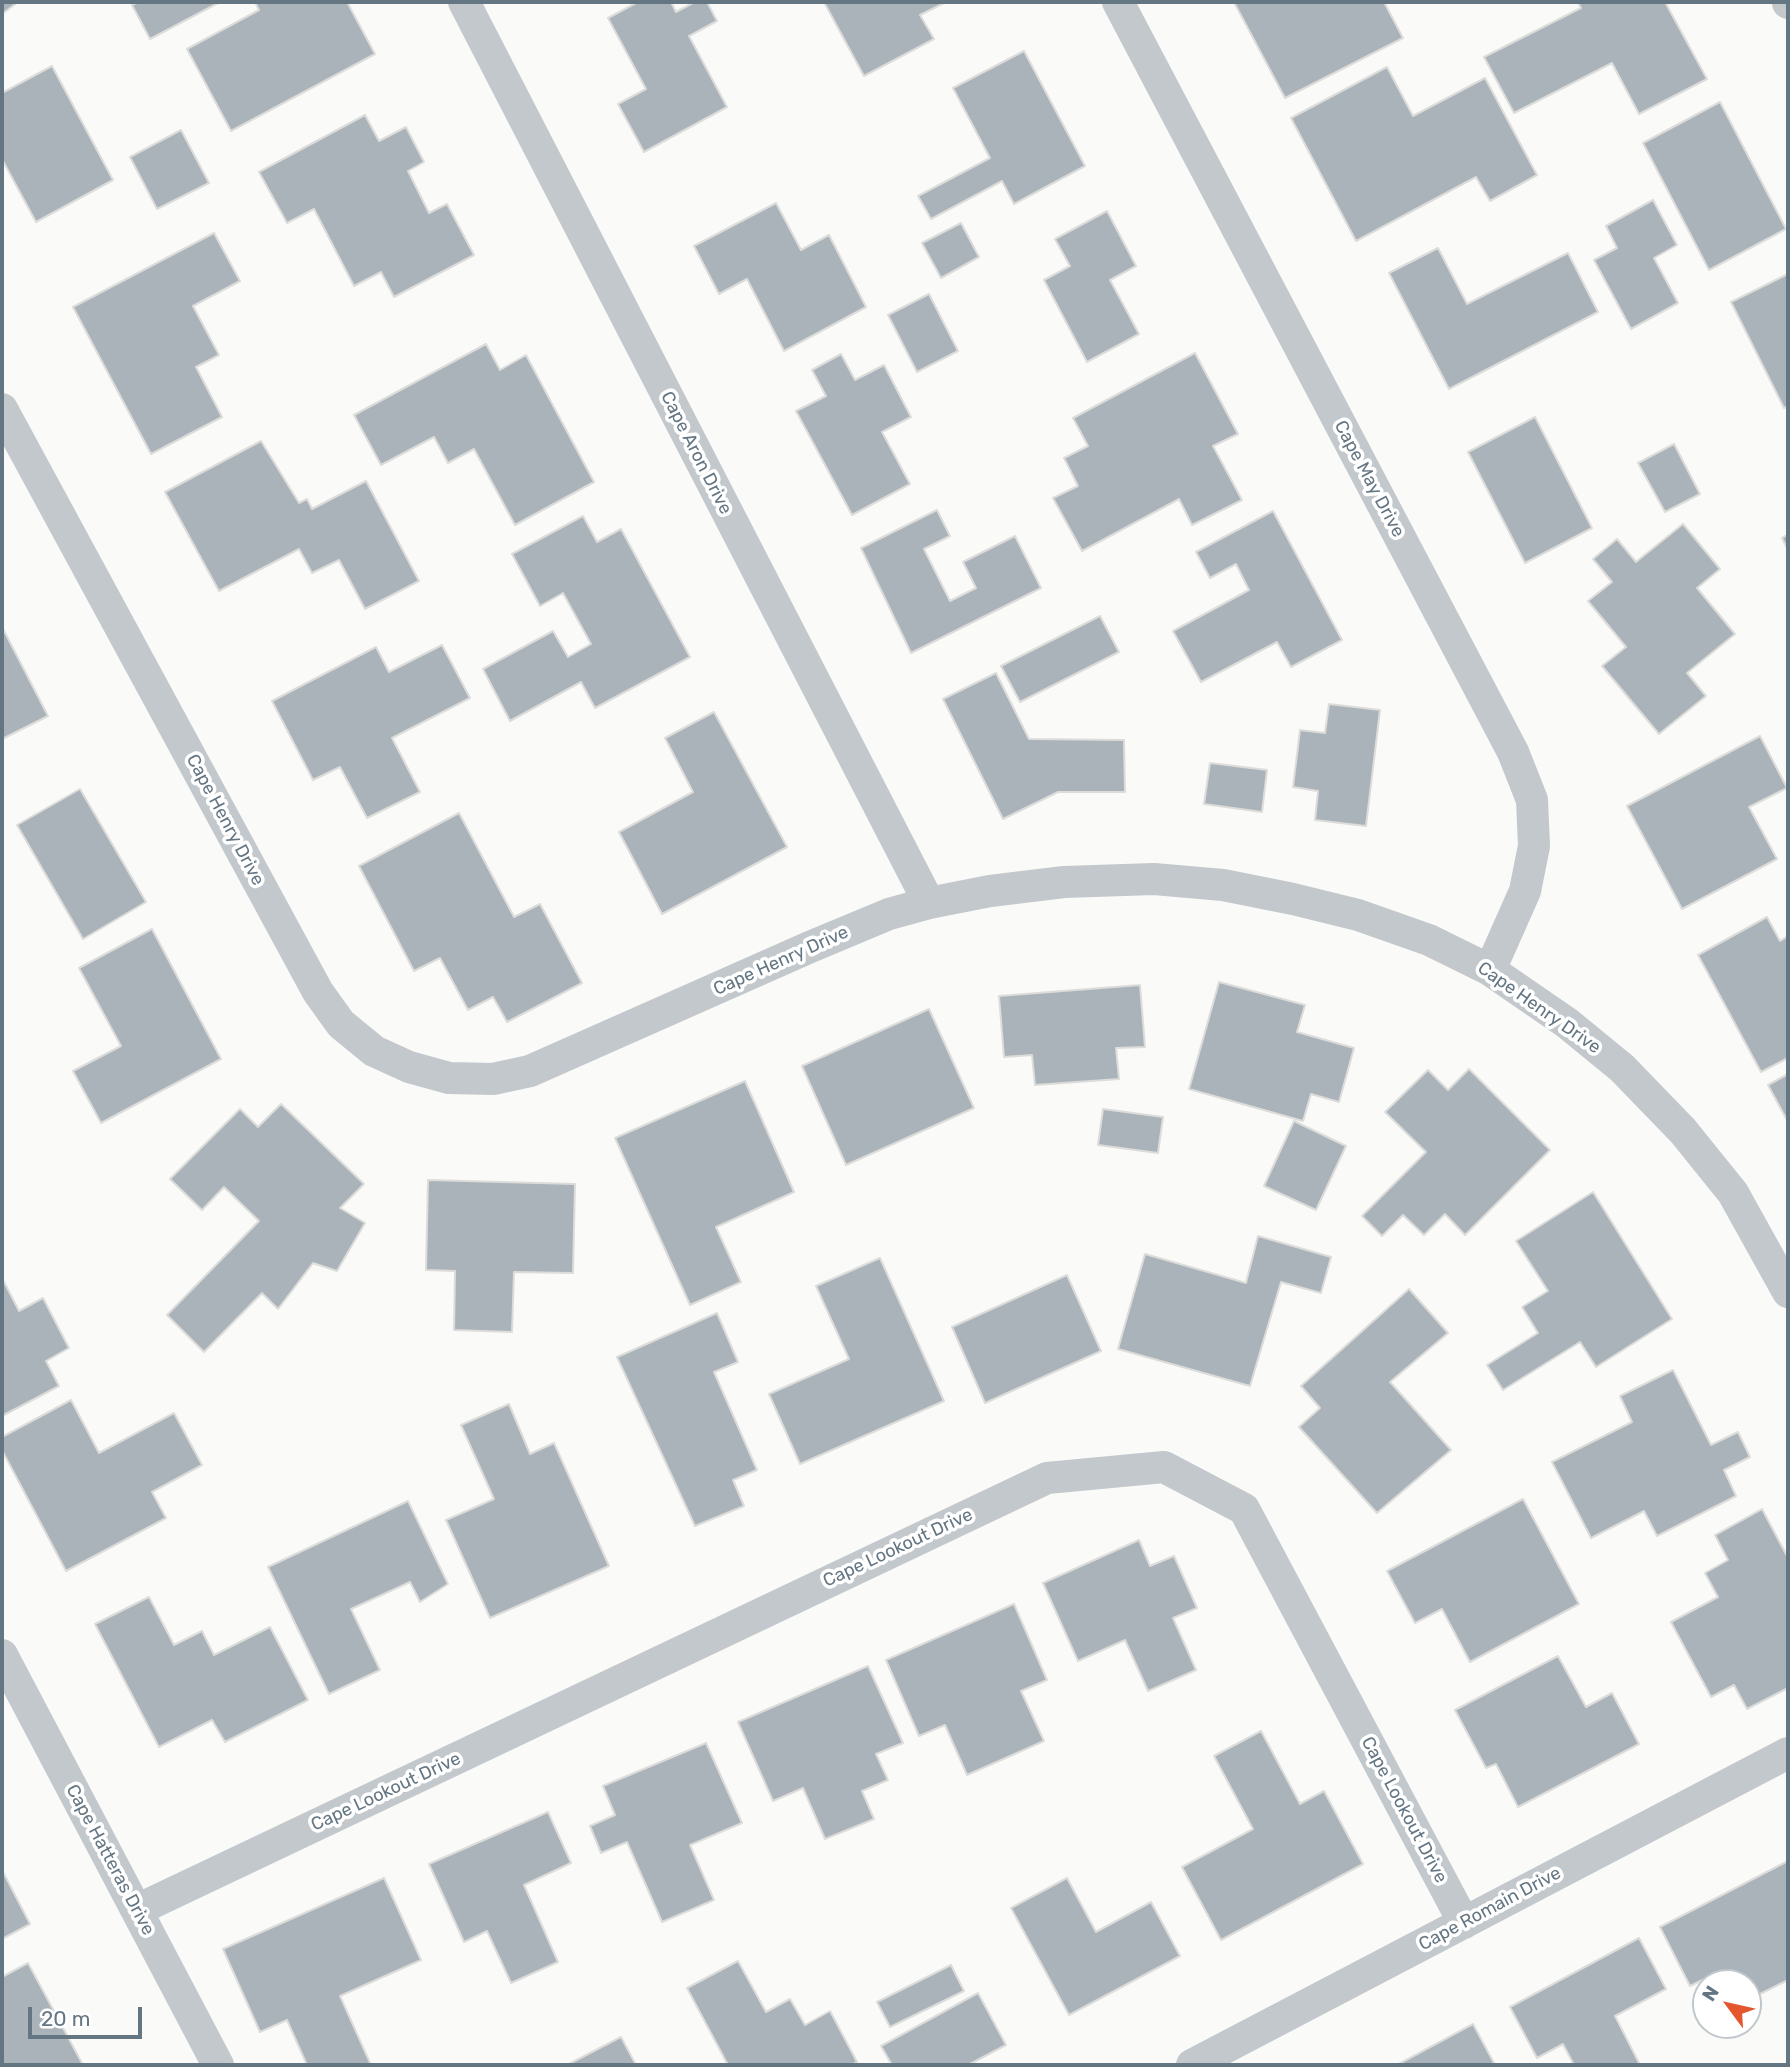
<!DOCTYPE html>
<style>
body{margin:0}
#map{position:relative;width:1790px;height:2067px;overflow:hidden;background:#fafaf8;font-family:Rubik,sans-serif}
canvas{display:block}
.frame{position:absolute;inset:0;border:4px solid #657683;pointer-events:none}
.north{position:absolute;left:1692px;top:1969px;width:70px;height:70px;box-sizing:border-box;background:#fff;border:2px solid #c1c8cd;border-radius:50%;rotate:303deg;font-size:19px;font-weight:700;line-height:28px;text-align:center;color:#657683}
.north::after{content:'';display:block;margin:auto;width:24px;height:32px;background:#e4572e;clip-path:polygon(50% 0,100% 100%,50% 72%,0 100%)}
.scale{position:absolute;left:28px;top:2007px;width:114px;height:32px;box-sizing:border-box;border:4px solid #657683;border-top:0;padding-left:9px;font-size:21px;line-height:24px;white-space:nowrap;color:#657683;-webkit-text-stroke:5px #fff;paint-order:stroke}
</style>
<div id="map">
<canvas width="1790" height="2067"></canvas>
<div class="frame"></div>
<div class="north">N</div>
<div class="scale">20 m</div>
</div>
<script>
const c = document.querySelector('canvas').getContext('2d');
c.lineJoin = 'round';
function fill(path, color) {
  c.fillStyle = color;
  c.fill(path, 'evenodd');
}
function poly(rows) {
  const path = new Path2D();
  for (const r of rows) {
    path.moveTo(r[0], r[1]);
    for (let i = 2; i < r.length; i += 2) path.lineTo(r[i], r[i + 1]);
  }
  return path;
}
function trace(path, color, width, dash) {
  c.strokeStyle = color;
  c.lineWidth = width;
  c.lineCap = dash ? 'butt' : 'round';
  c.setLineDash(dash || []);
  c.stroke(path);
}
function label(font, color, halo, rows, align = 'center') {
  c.font = font + ' Rubik,sans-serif';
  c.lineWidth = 7;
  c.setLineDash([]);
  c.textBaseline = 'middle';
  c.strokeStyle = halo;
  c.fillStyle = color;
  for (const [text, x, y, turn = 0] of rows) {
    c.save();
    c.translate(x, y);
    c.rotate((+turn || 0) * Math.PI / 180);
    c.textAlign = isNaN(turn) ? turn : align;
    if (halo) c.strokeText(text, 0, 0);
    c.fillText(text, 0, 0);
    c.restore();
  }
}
const building = poly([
 [2,2,18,2,2,14,2,2],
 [139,2,220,2,150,39,132,5,139,2],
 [255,2,347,2,375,54,231,131,187,49,259,10,255,2],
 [638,2,671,2,676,12,695,2,707,2,717,21,689,36,727,107,644,152,618,104,646,89,608,18,638,2],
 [824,2,946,2,920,15,934,39,864,76,824,2],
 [1234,2,1384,2,1403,38,1285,98,1234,2],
 [1578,2,1665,2,1707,79,1639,114,1612,63,1514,113,1484,57,1581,8,1578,2],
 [1024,51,1085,166,1014,204,1002,181,931,219,918,196,990,158,953,88,1024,51],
 [52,66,113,180,36,222,2,159,2,93,52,66],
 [1387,67,1413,116,1485,78,1537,175,1490,201,1476,177,1356,241,1291,118,1387,67],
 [1720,102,1786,229,1709,270,1643,143,1720,102],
 [365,115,379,141,406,127,424,162,408,171,429,213,447,204,474,255,394,297,381,272,354,286,314,209,287,223,259,172,365,115],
 [181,130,209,183,157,209,130,157,181,130],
 [1653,200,1677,245,1654,258,1678,303,1631,329,1594,260,1617,248,1606,226,1653,200],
 [776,203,801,250,829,235,866,307,784,351,747,279,719,294,694,246,776,203],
 [1107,211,1136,266,1110,280,1139,334,1087,362,1044,280,1070,266,1055,239,1107,211],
 [961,223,979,257,941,278,922,243,961,223],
 [214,233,240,281,193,306,219,355,196,367,222,417,151,454,73,307,214,233],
 [1438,248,1467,304,1568,253,1598,312,1449,389,1389,273,1438,248],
 [1788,274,1788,406,1784,408,1731,302,1788,274],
 [929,294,958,351,917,372,888,315,929,294],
 [486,344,500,370,526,355,594,482,515,525,474,449,448,463,434,437,381,465,354,415,486,344],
 [1195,353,1238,434,1213,446,1242,500,1192,525,1179,499,1082,551,1053,498,1078,486,1064,458,1088,446,1073,418,1195,353],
 [841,354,855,380,884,365,911,417,882,432,910,484,852,515,796,411,826,396,812,370,841,354],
 [1535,417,1592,528,1525,563,1468,452,1535,417],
 [261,441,299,503,307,499,312,509,366,481,419,581,365,609,339,560,312,573,299,549,219,591,165,492,261,441],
 [1674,444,1700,494,1665,512,1638,463,1674,444],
 [937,510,950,536,924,549,950,601,976,588,963,562,1015,536,1041,588,911,653,861,548,937,510],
 [1273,511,1342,640,1291,667,1277,642,1201,682,1173,631,1249,590,1236,564,1210,578,1196,552,1273,511],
 [583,516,597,542,621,529,690,657,595,708,581,682,510,721,483,669,553,631,568,657,591,644,563,593,540,606,512,554,583,516],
 [1683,524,1720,569,1697,588,1735,634,1687,673,1706,696,1659,734,1602,666,1626,647,1588,601,1612,582,1593,559,1617,539,1636,562,1683,524],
 [1788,534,1788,550,1782,538,1788,534],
 [1100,616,1119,652,1020,702,1001,666,1100,616],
 [2,627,48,716,2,739,2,627],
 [442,645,470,698,392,738,420,792,367,818,340,767,313,780,272,701,376,647,389,672,442,645],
 [996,673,1029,739,1124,740,1125,792,1058,792,1003,819,943,699,996,673],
 [1329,704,1380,710,1366,826,1315,820,1318,791,1293,787,1300,730,1325,733,1329,704],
 [714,712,787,847,662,914,619,832,693,792,665,738,714,712],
 [1760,736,1787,788,1749,807,1777,859,1682,909,1627,806,1760,736],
 [1210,763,1267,770,1262,812,1204,804,1210,763],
 [80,789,146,902,83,939,17,825,80,789],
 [459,813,514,917,540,904,582,983,507,1022,493,997,468,1010,440,958,414,971,359,866,459,813],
 [1767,917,1780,941,1788,936,1788,1058,1761,1072,1698,955,1767,917],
 [152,929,221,1059,101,1123,73,1071,121,1046,79,968,152,929],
 [1219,982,1305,1005,1297,1032,1354,1048,1339,1102,1311,1094,1303,1121,1189,1089,1219,982],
 [1140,985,1145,1047,1116,1048,1119,1079,1035,1085,1032,1055,1004,1057,999,996,1140,985],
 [929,1009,974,1108,846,1165,802,1066,929,1009],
 [1469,1069,1550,1150,1465,1235,1445,1214,1424,1235,1403,1215,1382,1236,1362,1216,1426,1152,1385,1112,1428,1070,1448,1090,1469,1069],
 [1788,1074,1788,1122,1768,1085,1788,1074],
 [745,1081,794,1192,716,1227,741,1282,690,1305,615,1138,745,1081],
 [281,1104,364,1184,340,1208,365,1223,337,1271,313,1263,278,1309,262,1293,204,1352,167,1315,259,1221,224,1187,202,1210,170,1179,240,1109,258,1127,281,1104],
 [1103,1109,1163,1117,1158,1153,1098,1145,1103,1109],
 [1294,1121,1346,1146,1316,1210,1264,1186,1294,1121],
 [428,1180,575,1184,573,1273,514,1272,512,1332,454,1330,455,1271,426,1270,428,1180],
 [1593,1192,1672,1319,1596,1367,1580,1342,1503,1390,1487,1365,1538,1333,1522,1307,1548,1291,1516,1241,1593,1192],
 [1258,1236,1331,1257,1321,1293,1281,1282,1250,1386,1118,1349,1145,1254,1246,1283,1258,1236],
 [880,1258,944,1401,800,1464,769,1394,849,1359,816,1286,880,1258],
 [1067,1275,1101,1351,985,1403,952,1327,1067,1275],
 [2,1278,19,1311,43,1298,69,1348,46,1361,59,1386,2,1416,2,1278],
 [1409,1289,1448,1333,1390,1382,1451,1450,1377,1513,1299,1427,1320,1408,1301,1386,1409,1289],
 [717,1313,738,1362,714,1372,757,1470,733,1480,744,1506,695,1526,617,1357,717,1313],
 [1673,1370,1711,1445,1738,1432,1750,1457,1724,1470,1736,1496,1657,1536,1644,1511,1591,1538,1552,1462,1632,1422,1620,1396,1673,1370],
 [71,1400,99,1453,174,1413,202,1465,152,1492,166,1518,66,1571,2,1450,2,1437,71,1400],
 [509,1404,530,1454,554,1443,609,1566,490,1618,446,1520,494,1499,461,1425,509,1404],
 [1523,1499,1579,1604,1470,1662,1442,1609,1415,1623,1387,1571,1523,1499],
 [408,1501,448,1584,420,1602,410,1582,351,1609,380,1670,329,1694,268,1567,408,1501],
 [1762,1509,1788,1558,1788,1688,1747,1709,1734,1685,1711,1697,1671,1622,1718,1597,1705,1573,1728,1560,1715,1535,1762,1509],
 [1139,1540,1150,1566,1174,1556,1197,1608,1173,1618,1196,1670,1148,1691,1125,1640,1078,1661,1043,1583,1139,1540],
 [149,1597,174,1645,202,1631,214,1655,270,1627,308,1700,225,1742,212,1720,159,1747,95,1624,149,1597],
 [1014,1604,1047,1680,1021,1691,1044,1741,967,1775,945,1725,919,1736,886,1660,1014,1604],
 [1558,1656,1586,1707,1612,1693,1639,1744,1518,1807,1496,1764,1486,1768,1455,1710,1558,1656],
 [868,1666,903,1743,876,1754,888,1780,862,1791,874,1819,825,1839,803,1788,773,1801,738,1722,868,1666],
 [1261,1731,1300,1804,1324,1791,1363,1864,1221,1940,1182,1867,1253,1829,1214,1756,1261,1731],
 [706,1743,742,1823,690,1845,714,1900,662,1922,627,1842,601,1853,590,1826,615,1815,603,1786,706,1743],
 [548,1812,571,1863,524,1885,558,1962,511,1983,487,1931,464,1942,429,1864,548,1812],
 [1788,1861,1788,1980,1748,2000,1748,1983,1727,1983,1721,1971,1690,1986,1660,1927,1788,1861],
 [2,1870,30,1924,2,1939,2,1870],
 [384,1878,421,1960,340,1996,371,2065,307,2065,287,2020,260,2032,223,1949,384,1878],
 [1067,1878,1096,1932,1151,1902,1180,1956,1069,2015,1011,1908,1067,1878],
 [1639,1938,1666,1989,1615,2016,1640,2065,1574,2065,1563,2044,1537,2058,1510,2007,1639,1938],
 [738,1961,766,2012,790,1999,805,2025,830,2011,857,2062,851,2065,728,2065,687,1988,738,1961],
 [28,1963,83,2065,2,2065,2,1977,28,1963],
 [951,1965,964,1991,890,2027,877,2002,951,1965],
 [978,1993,1006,2045,968,2065,892,2065,881,2046,978,1993],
 [1473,2024,1495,2065,1397,2065,1473,2024],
 [621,2037,636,2065,567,2065,621,2037]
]);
fill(building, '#aab3b9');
trace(building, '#dcdcda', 2);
trace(poly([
 [464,2,929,903],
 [1118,2,1513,752,1532,800,1534,846,1525,891,1490,970],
 [1788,2,1788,3],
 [2,409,318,992,341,1024,374,1051,409,1067,449,1078,493,1079,530,1071,810,947,889,914,929,903,990,891,1064,882,1154,879,1223,885,1293,899,1358,915,1429,940,1490,970,1567,1023,1622,1068,1683,1131,1733,1193,1788,1292],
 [2,1655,218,2065],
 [137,1910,1047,1478,1164,1467,1244,1509,1464,1923],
 [1192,2065,1788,1753]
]), '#c3c8cc', 32);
label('18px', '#657683', '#fff', [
 ["Cape Aron Drive",696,453,63],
 ["Cape May Drive",1369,479,62],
 ["Cape Henry Drive",225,820,62],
 ["Cape Henry Drive",781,961,-24],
 ["Cape Henry Drive",1539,1008,35],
 ["Cape Lookout Drive",898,1548,-25],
 ["Cape Lookout Drive",386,1792,-25],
 ["Cape Lookout Drive",1404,1810,62],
 ["Cape Hatteras Drive",110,1860,62],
 ["Cape Romain Drive",1490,1909,-28]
]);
</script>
